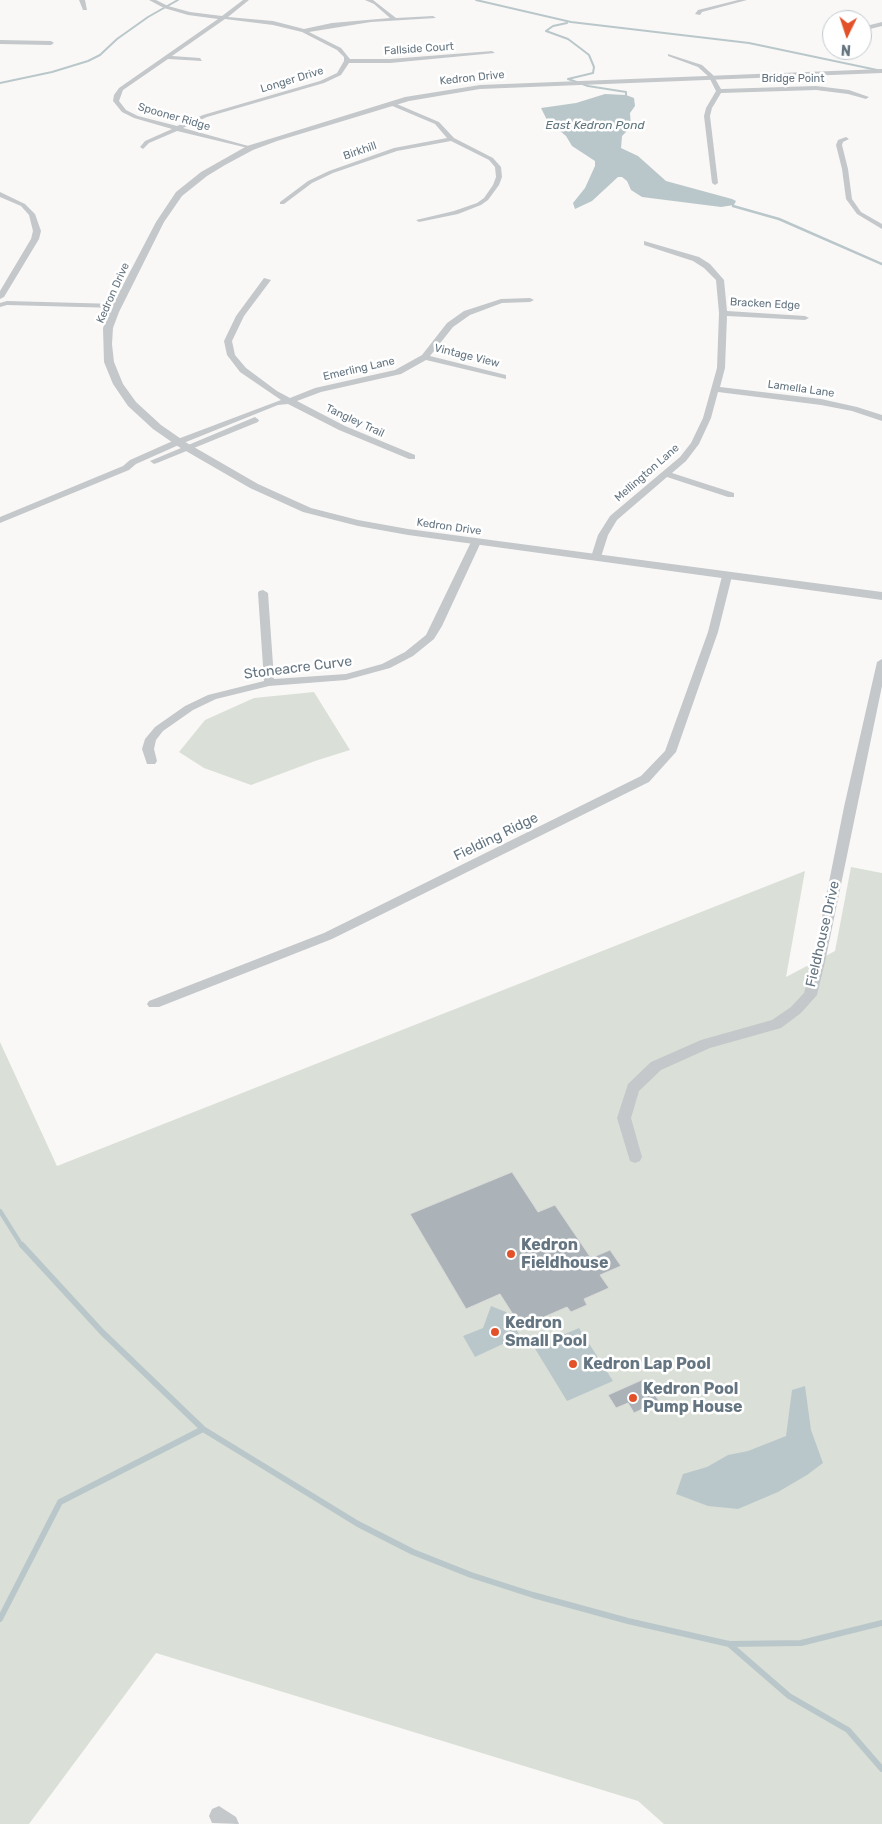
<!DOCTYPE html>
<style>
body{margin:0}
#map{position:relative;width:882px;height:1824px;overflow:hidden;background:#f9f8f6;font-family:Rubik,sans-serif}
canvas{display:block}
.north{position:absolute;left:822px;top:10px;width:50px;height:50px;box-sizing:border-box;background:#fff;border:1px solid #c1c8cd;border-radius:50%;rotate:184deg;font-size:14px;font-weight:700;line-height:20px;text-align:center;color:#647581}
.north::after{content:'';display:block;margin:auto;width:18px;height:22px;background:#e3512b;clip-path:polygon(50% 0,100% 100%,50% 72%,0 100%)}
</style>
<div id="map">
<canvas width="882" height="1824"></canvas>
<div class="north">N</div>
</div>
<script>
const c = document.querySelector('canvas').getContext('2d');
c.lineJoin = 'round';
function fill(path, color) {
  c.fillStyle = color;
  c.fill(path, 'evenodd');
}
function poly(rows) {
  const path = new Path2D();
  for (const r of rows) {
    path.moveTo(r[0], r[1]);
    for (let i = 2; i < r.length; i += 2) path.lineTo(r[i], r[i + 1]);
  }
  return path;
}
function trace(path, color, width, dash) {
  c.strokeStyle = color;
  c.lineWidth = width;
  c.lineCap = dash ? 'butt' : 'round';
  c.setLineDash(dash || []);
  c.stroke(path);
}
function label(font, color, halo, rows, align = 'center') {
  c.font = font + ' Rubik,sans-serif';
  c.lineWidth = 5;
  c.setLineDash([]);
  c.textBaseline = 'middle';
  c.strokeStyle = halo;
  c.fillStyle = color;
  for (const [text, x, y, turn = 0] of rows) {
    c.save();
    c.translate(x, y);
    c.rotate((+turn || 0) * Math.PI / 180);
    c.textAlign = isNaN(turn) ? turn : align;
    if (halo) c.strokeText(text, 0, 0);
    c.fillText(text, 0, 0);
    c.restore();
  }
}
fill(poly([
 [314,692,350,750,315,761,251,785,204,768,179,752,205,720,254,698],
 [851,867,882,873,882,1824,664,1824,638,1801,156,1653,29,1824,0,1824,0,1042,57,1166,805,871,786,977,835,951]
]), '#dae0d7');
fill(poly([
 [605,94,626,95,634,98,635,106,630,113,631,127,622,136,621,148,638,156,666,181,732,199,736,201,734,205,721,207,642,197,631,190,627,181,622,177,618,177,592,201,575,209,573,203,585,188,595,166,595,161,572,146,566,136,547,120,541,108,576,103],
 [491,1306,506,1312,520,1336,475,1357,463,1336,483,1328],
 [579,1328,613,1381,567,1401,534,1347],
 [805,1386,811,1430,823,1463,807,1475,778,1492,738,1509,708,1506,676,1494,683,1474,707,1467,728,1455,748,1451,786,1436,792,1390]
]), '#bac7ca');
trace(poly([
 [476,0,571,22,749,43,882,71],
 [567,23,553,26,546,31,568,39,580,48,589,55,594,67,593,73,568,79,588,86,626,92,626,95],
 [0,83,52,72,88,61,100,55,117,39,148,17,178,0]
]), '#bac7ca', 2);
trace(poly([
 [733,206,779,219,882,264]
]), '#bac7ca', 2.5);
trace(poly([
 [0,1211,22,1246]
]), '#bac7ca', 4.5);
trace(poly([
 [22,1245,102,1332,203,1429,358,1524,413,1552,471,1575,533,1595,628,1621,729,1644,801,1643,882,1623],
 [0,1619,60,1502,203,1429],
 [729,1644,789,1696,848,1730,882,1769]
]), '#bac7ca', 6);
const building = poly([
 [512,1172,538,1212,555,1205,591,1258,610,1250,621,1266,600,1275,609,1288,584,1299,587,1305,571,1312,567,1307,521,1327,500,1294,466,1309,410,1214,512,1172],
 [644,1379,659,1401,634,1413,628,1403,616,1408,608,1395,644,1379]
]);
fill(building, '#abb3b9');
trace(building, '#dadad8', 1);
fill(poly([
 [79,0,85,0,87,10,83,10,79,0],
 [149,0,156,0,168,6,190,12,222,16,243,0,249,0,228,17,273,21,304,29,332,23,390,18,374,4,365,0,373,0,396,18,433,16,436,18,371,22,309,32,341,48,350,59,390,59,492,51,495,53,390,63,349,63,341,75,324,83,207,117,183,128,252,147,252,149,177,131,149,143,143,149,140,147,145,141,172,129,134,118,122,112,113,101,114,95,119,88,218,19,188,15,164,8,149,0],
 [225,19,273,25,302,32,337,50,344,57,344,61,337,73,320,81,203,115,177,126,138,116,126,110,119,101,123,90,168,59,202,61,200,58,172,56,225,19],
 [738,0,747,0,702,12,700,15,695,14,698,10,738,0],
 [882,22,882,26,862,31,862,27,882,22],
 [0,40,51,41,54,43,51,45,0,44,0,40],
 [668,54,702,65,713,75,721,89,816,86,849,90,869,97,866,99,848,94,816,90,721,93,712,108,710,116,718,183,715,185,712,183,704,116,706,108,716,91,709,77,698,67,668,56,668,54],
 [392,102,439,122,454,138,493,158,501,167,502,177,499,185,488,200,481,205,458,214,419,222,416,220,454,211,477,203,484,198,493,185,496,177,495,167,489,160,451,141,397,151,333,173,312,183,284,204,280,204,280,202,308,181,329,171,394,148,447,138,435,124,390,105,392,102],
 [846,137,849,139,843,142,842,145,848,169,852,199,861,212,882,224,882,229,857,214,846,199,842,169,836,145,838,140,846,137],
 [0,192,25,204,35,214,41,231,39,239,4,297,0,299,0,291,31,239,33,231,29,215,21,206,0,197,0,192],
 [644,241,699,257,710,264,724,280,727,311,805,316,809,318,805,320,727,316,725,368,720,387,821,399,857,407,882,415,882,421,852,411,821,405,718,392,711,418,699,444,686,461,672,473,734,493,734,497,728,497,667,477,617,520,608,535,601,557,596,560,591,557,598,535,610,516,680,457,691,443,703,418,717,368,719,313,716,280,704,268,693,261,644,245,644,241],
 [264,278,271,280,244,316,232,341,235,355,246,368,277,391,290,398,315,388,395,370,422,355,447,323,464,311,501,299,530,298,534,300,530,302,502,303,470,315,453,327,430,356,506,375,506,379,426,360,401,374,321,392,297,401,345,426,415,455,415,459,409,459,339,430,288,404,278,405,181,444,136,464,129,470,0,523,0,517,123,466,130,460,175,440,281,400,240,372,227,355,224,341,236,316,264,278],
 [7,301,117,304,121,306,117,308,7,305,0,307,0,303,7,301],
 [255,417,259,420,258,422,157,463,154,464,150,461,255,417],
 [476,539,481,542,442,626,434,639,413,656,390,668,346,680,269,686,216,699,193,710,163,731,156,740,154,749,157,761,155,764,147,764,142,749,145,739,155,727,185,706,208,695,264,681,258,593,259,591,263,590,268,593,274,679,346,674,382,664,405,652,426,635,471,542,476,539],
 [727,573,732,576,718,632,676,752,649,782,332,939,159,1007,149,1007,147,1004,149,1001,324,933,641,776,665,751,708,632,722,576,727,573],
 [882,659,882,686,825,962,817,995,801,1013,781,1028,710,1048,661,1070,639,1091,631,1118,642,1157,640,1161,635,1163,630,1161,617,1118,628,1084,651,1062,701,1040,772,1020,791,1007,804,993,813,962,844,807,877,662,882,659],
 [219,1806,236,1817,239,1824,212,1823,209,1816,212,1809,219,1806]
]), '#c4c8cb');
fill(poly([
 [882,69,882,73,480,89,409,101,277,141,253,150,225,165,207,176,182,196,164,222,119,312,113,328,112,344,114,362,123,384,136,402,161,425,187,443,258,484,311,508,358,520,408,529,882,592,882,600,408,535,358,526,303,512,250,488,179,447,153,429,128,406,113,384,104,362,103,328,109,312,156,222,176,192,201,172,247,146,405,97,480,85,882,69]
]), '#c4c8cb');
for (const [x, y, r, color] of [
 [511,1254,5,"#e3512b"],
 [495,1332,5,"#e3512b"],
 [573,1364,5,"#e3512b"],
 [633,1398,5,"#e3512b"]
]) {
  const dot = new Path2D();
  dot.arc(x, y, r, 0, 2 * Math.PI);
  c.fillStyle = color;
  c.fill(dot);
  trace(dot, '#fff', 2);
}
label('11px', '#647581', '#fff', [
 ["Fallside Court",419,49,-4],
 ["Kedron Drive",472,78,-6],
 ["Bridge Point",793,79],
 ["Longer Drive",292,80,-17],
 ["Spooner Ridge",174,117,16],
 ["Birkhill",360,151,-19],
 ["Kedron Drive",113,293,-66],
 ["Bracken Edge",765,304,3],
 ["Vintage View",467,356,14],
 ["Emerling Lane",359,369,-13],
 ["Lamella Lane",801,389,8],
 ["Tangley Trail",355,421,25],
 ["Mellington Lane",647,473,-41],
 ["Kedron Drive",449,527,8]
]);
label('italic 12px', '#5e747b', '#fff', [
 ["East Kedron Pond",595,126]
]);
label('14px', '#647581', '#fff', [
 ["Stoneacre Curve",298,668,-7],
 ["Fielding Ridge",496,837,-26],
 ["Fieldhouse Drive",823,934,-77]
]);
label('bold 16px', '#647581', '#fff', [
 ["Kedron",521,1245],
 ["Fieldhouse",521,1263],
 ["Kedron",505,1323],
 ["Small Pool",505,1341],
 ["Kedron Lap Pool",583,1364],
 ["Kedron Pool",643,1389],
 ["Pump House",643,1407]
], 'left');
</script>
